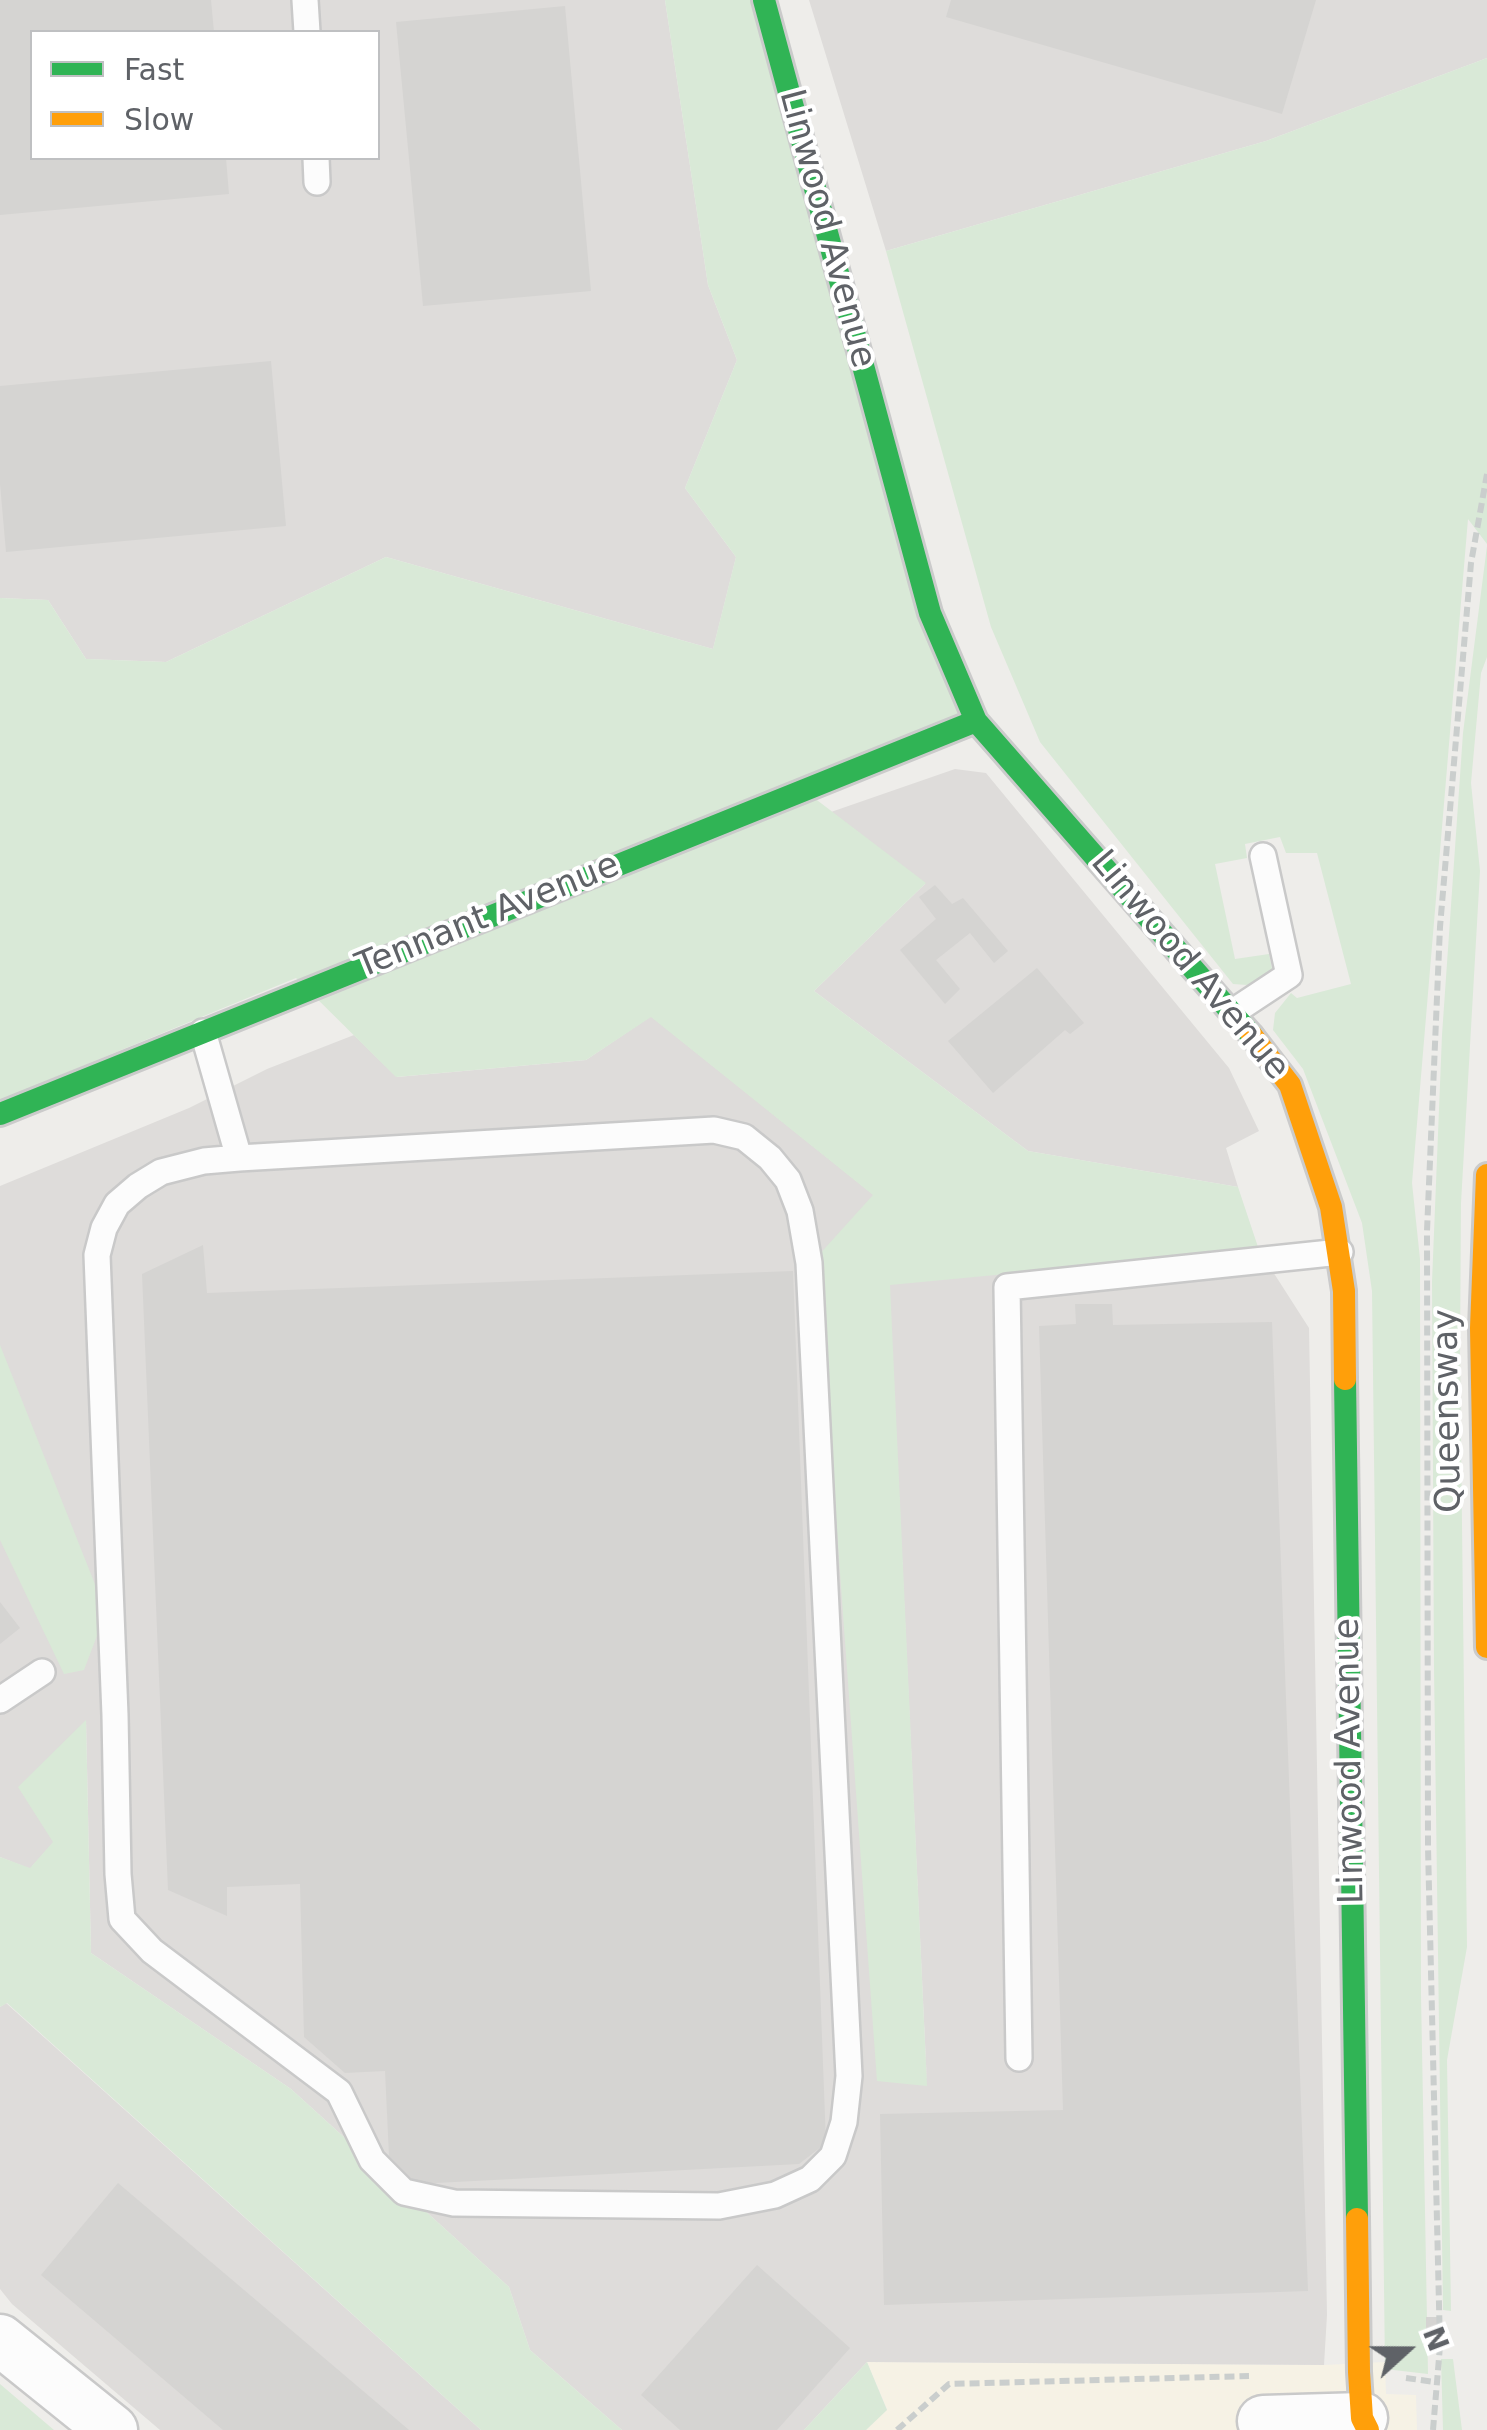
<!DOCTYPE html>
<style>
body{margin:0}
#map{position:relative;width:1487px;height:2430px;overflow:hidden;background:#eeedea;font-family:"DejaVu Sans",sans-serif}
canvas{display:block}
.legend{position:absolute;left:30px;top:30px;width:350px;height:130px;box-sizing:border-box;background:#fff;border:2px solid #bfc0c2;margin:0;padding:12px 18px;list-style:none;font-size:30px;color:#5f6267}
.legend li{display:flex;align-items:center;gap:20px;height:50px}
.legend b{width:50px;border:2px solid #bfc0c2}
.north{position:absolute;left:1357px;top:2300px;width:100px;height:100px;-webkit-text-stroke:8px #fff;paint-order:stroke;rotate:69deg;font-size:28px;font-weight:700;line-height:40px;text-align:center;color:#5f6267}
.north::after{content:'';display:block;margin:auto;width:35px;height:45px;background:#5f6267;clip-path:polygon(50% 0,100% 100%,50% 72%,0 100%)}
</style>
<div id="map">
<canvas width="1487" height="2430"></canvas>
<ul class="legend">
<li><b style="height:12px;background:#30b455"></b>Fast</li>
<li><b style="height:12px;background:#ff9f0a"></b>Slow</li>
</ul>
<div class="north">N</div>
</div>
<script>
const c = document.querySelector('canvas').getContext('2d');
c.lineJoin = 'round';
function fill(path, color) {
  c.fillStyle = color;
  c.fill(path, 'evenodd');
}
function poly(rows) {
  const path = new Path2D();
  for (const r of rows) {
    path.moveTo(r[0], r[1]);
    for (let i = 2; i < r.length; i += 2) path.lineTo(r[i], r[i + 1]);
  }
  return path;
}
function trace(path, color, width, dash) {
  c.strokeStyle = color;
  c.lineWidth = width;
  c.lineCap = dash ? 'butt' : 'round';
  c.setLineDash(dash || []);
  c.stroke(path);
}
function label(font, color, halo, rows, align = 'center') {
  c.font = font + ' "DejaVu Sans",sans-serif';
  c.lineWidth = 8;
  c.setLineDash([]);
  c.textBaseline = 'middle';
  c.strokeStyle = halo;
  c.fillStyle = color;
  for (const [text, x, y, turn = 0] of rows) {
    c.save();
    c.translate(x, y);
    c.rotate((+turn || 0) * Math.PI / 180);
    c.textAlign = isNaN(turn) ? turn : align;
    if (halo) c.strokeText(text, 0, 0);
    c.fillText(text, 0, 0);
    c.restore();
  }
}
fill(poly([
 [867,2362,1324,2365,1385,2362,1386,2394,1416,2395,1417,2430,866,2430,887,2409]
]), '#f6f2e5');
fill(poly([
 [0,0,665,0,708,285,737,360,685,488,736,557,713,649,386,557,166,662,86,659,48,600,0,598],
 [32,32,378,32,378,158,32,158],
 [809,0,1487,0,1487,58,1266,141,886,251],
 [955,769,986,773,1229,1068,1259,1131,1226,1148,1238,1187,1028,1151,814,991,925,884,831,812],
 [651,1016,874,1195,927,2085,889,1284,1259,1250,1309,1328,1327,2315,1324,2365,867,2362,804,2430,622,2430,530,2350,509,2287,291,2089,91,1953,86,1721,54,1842,30,1869,0,1857,0,1186,189,1108,267,1069,354,1035,397,1077,586,1060],
 [6,2003,481,2430,160,2430,12,2304,0,2289,0,2007]
]), '#dedcda');
fill(poly([
 [665,0,764,0,976,721,805,791,926,883,814,991,1028,1151,1238,1187,1259,1250,890,1285,927,2086,877,2081,817,1257,873,1195,651,1017,586,1060,396,1077,296,978,0,1100,0,598,48,600,86,659,166,662,386,557,713,649,736,557,685,488,737,360,708,285],
 [1487,58,1487,544,1468,519,1412,1183,1420,1259,1421,1995,1428,2374,1385,2369,1372,1291,1362,1223,1303,1069,1273,1030,1275,1013,1291,993,1297,998,1351,984,1317,853,1286,853,1280,837,1245,844,1247,858,1215,864,1235,959,1269,954,1273,973,1247,985,1233,984,1040,742,991,627,886,251,1266,141],
 [1487,546,1487,657,1481,673,1471,783,1480,871,1461,1203,1460,1355,1467,1947,1447,2060,1451,2311,1443,2310,1434,1668,1432,1282,1442,1035,1463,733],
 [0,1345,106,1612,84,1670,64,1674,0,1540],
 [86,1720,91,1953,291,2089,509,2287,530,2350,622,2430,481,2430,7,2003,0,2007,0,1857,30,1868,53,1842,18,1787],
 [1441,2359,1453,2359,1462,2430,1443,2430],
 [867,2362,887,2410,866,2430,804,2430],
 [0,2384,54,2430,0,2430]
]), '#d9e9d7');
fill(poly([
 [0,0,211,0,214,32,32,32,32,158,226,158,229,194,0,215],
 [951,0,1316,0,1282,114,946,17],
 [565,6,591,291,423,306,396,22],
 [271,361,286,526,6,552,0,484,0,386],
 [935,885,952,904,963,898,1008,951,994,963,970,933,936,960,960,989,945,1004,900,950,936,919,919,897],
 [1037,968,1084,1023,1070,1034,1065,1030,993,1093,948,1041],
 [203,1245,207,1293,793,1271,826,2143,799,2164,417,2184,389,2156,385,2071,345,2073,304,2037,300,1884,227,1887,227,1916,168,1890,142,1274],
 [1075,1304,1112,1304,1113,1325,1272,1322,1308,2291,884,2305,880,2114,1063,2110,1039,1326,1076,1324],
 [0,1602,20,1628,0,1644],
 [118,2183,409,2430,223,2430,41,2275],
 [757,2265,850,2348,777,2430,680,2430,641,2395],
 [1426,2317,1437,2317,1438,2344,1426,2344]
]), '#d5d4d2');
const lane = poly([
 [305,0,307,32],
 [316,158,317,182],
 [1233,1012,1289,975,1263,856],
 [203,1032,239,1158,714,1130,744,1137,770,1158,788,1180,800,1211,809,1263,849,2076,844,2122,833,2156,810,2179,775,2195,719,2206,454,2203,404,2192,372,2160,339,2092,152,1951,122,1919,118,1874,115,1715,97,1255,104,1228,117,1204,138,1186,161,1172,204,1161,239,1158],
 [0,1700,42,1672],
 [1019,2058,1007,1287,1340,1252]
]);
const street = poly([
 [0,2340,112,2430],
 [1263,2421,1362,2418]
]);
const fast = poly([
 [764,0,930,613,976,721,1252,1036],
 [0,1114,976,721],
 [1345,1379,1357,2219]
]);
const slow = poly([
 [1252,1036,1290,1085,1331,1207,1344,1291,1345,1379],
 [1487,1175,1481,1328,1487,1647],
 [1357,2219,1359,2372,1362,2418,1368,2430]
]);
trace(lane, '#c9c9c9', 30);
trace(street, '#c9c9c9', 55);
trace(fast, '#cbcbcb', 28);
trace(slow, '#cbcbcb', 28);
trace(poly([
 [1406,2378,1435,2382],
 [897,2430,949,2384,1249,2376],
 [1433,2430,1440,2346,1428,1847,1427,1231,1440,927,1471,563,1487,474]
]), '#cacecd', 6, [10, 5]);
trace(lane, '#fcfcfc', 25);
trace(street, '#fcfcfc', 50);
trace(fast, '#30b455', 22);
trace(slow, '#ff9f0a', 22);
label('35px', '#5f6267', '#fff', [
 ["Linwood Avenue",826,229,75],
 ["Tennant Avenue",488,917,-22],
 ["Linwood Avenue",1189,966,50],
 ["Queensway",1449,1411,-91],
 ["Linwood Avenue",1351,1761,-91]
]);
</script>
